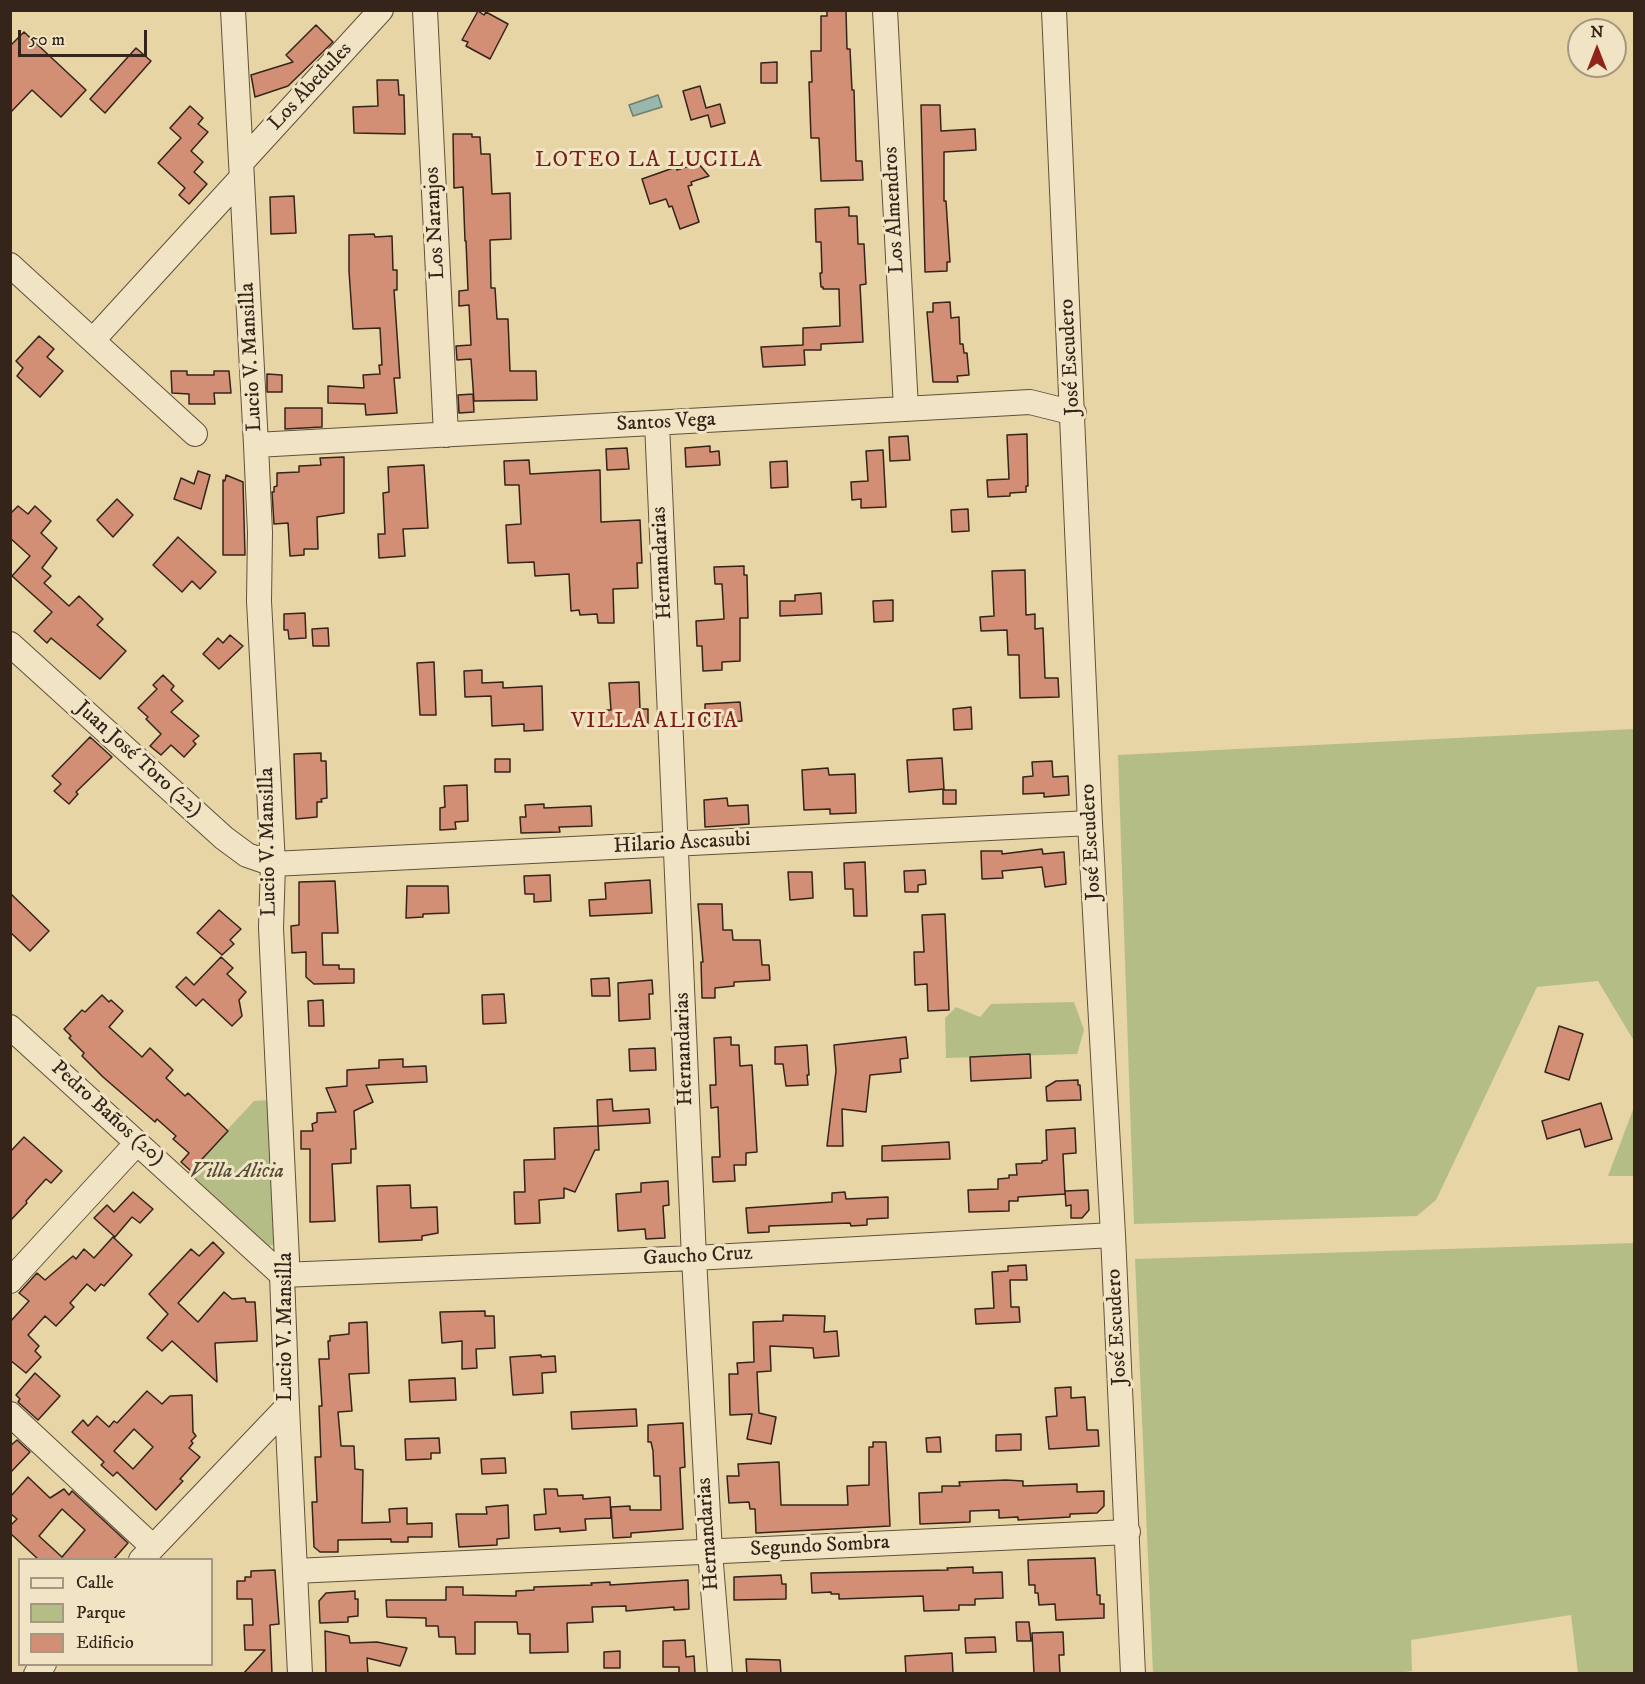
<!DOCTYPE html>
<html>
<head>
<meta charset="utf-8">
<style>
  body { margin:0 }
  #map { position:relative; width:1645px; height:1684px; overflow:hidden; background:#e8d5a6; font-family:"IM FELL DW Pica",serif }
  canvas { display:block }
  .frame { position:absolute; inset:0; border:12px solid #34241a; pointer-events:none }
  .legend { position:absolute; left:18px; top:1558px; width:195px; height:108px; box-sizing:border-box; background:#f0e4c5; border:2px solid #a59781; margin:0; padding:8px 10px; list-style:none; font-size:18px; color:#34241a }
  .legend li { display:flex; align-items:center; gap:12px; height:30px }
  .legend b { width:30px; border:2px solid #a59781 }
  .north { position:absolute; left:1567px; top:18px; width:60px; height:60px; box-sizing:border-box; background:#f0e4c5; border:2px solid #a59781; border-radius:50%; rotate:0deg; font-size:16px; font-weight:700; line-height:24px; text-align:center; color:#34241a }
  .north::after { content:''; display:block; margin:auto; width:21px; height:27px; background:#8f2418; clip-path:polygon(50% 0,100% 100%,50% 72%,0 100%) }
  .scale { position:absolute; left:18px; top:30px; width:129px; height:27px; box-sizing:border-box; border:3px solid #34241a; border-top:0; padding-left:8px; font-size:18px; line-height:21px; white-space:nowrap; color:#34241a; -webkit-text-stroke:4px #f0e4c5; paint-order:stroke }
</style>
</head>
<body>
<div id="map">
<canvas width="1645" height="1684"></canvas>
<div class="frame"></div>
<ul class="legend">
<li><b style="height:8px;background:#f0e4c5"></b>Calle</li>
<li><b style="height:16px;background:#b5bd87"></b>Parque</li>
<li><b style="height:16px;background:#d28f76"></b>Edificio</li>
</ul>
<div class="north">N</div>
<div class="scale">50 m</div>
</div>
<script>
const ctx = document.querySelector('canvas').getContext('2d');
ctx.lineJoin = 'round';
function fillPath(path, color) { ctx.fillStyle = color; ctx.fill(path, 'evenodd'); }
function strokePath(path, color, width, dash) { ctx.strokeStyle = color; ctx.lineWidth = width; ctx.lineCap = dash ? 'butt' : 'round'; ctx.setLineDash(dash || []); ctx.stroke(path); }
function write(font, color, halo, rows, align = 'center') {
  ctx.font = font + ' "IM FELL DW Pica",serif'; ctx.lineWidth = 6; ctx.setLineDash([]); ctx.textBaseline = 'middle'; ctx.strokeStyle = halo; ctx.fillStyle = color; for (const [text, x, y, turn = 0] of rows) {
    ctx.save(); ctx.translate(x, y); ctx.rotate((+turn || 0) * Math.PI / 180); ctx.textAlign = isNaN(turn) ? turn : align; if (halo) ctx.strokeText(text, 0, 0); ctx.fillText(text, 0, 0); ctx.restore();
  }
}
fillPath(new Path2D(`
  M1634,729V1041L1598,981L1537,987L1436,1200L1417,1216L1134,1224L1118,755Z
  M1074,1002L1084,1030L1077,1054L946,1058L945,1018L956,1007L980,1017L991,1004Z
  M270,1100L275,1244L266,1247L185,1175L254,1101Z
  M1634,1107V1176H1608Z
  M1634,1243V1673H1578L1571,1615L1411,1640L1412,1671L1398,1673H1153L1135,1259Z`), '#b5bd87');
const water = new Path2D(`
  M658,95L662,107L633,116L629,105Z`);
fillPath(water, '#97b8aa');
strokePath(water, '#6f7d70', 1.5);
const building = new Path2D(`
  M827,10H846L847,49H850L852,90H854L856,161H862L863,180L821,181L819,138H811L809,82H812L811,51H821V16H827Z
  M478,11L484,15L486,12L508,24L490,59L466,46L468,42L462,40Z
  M316,25L333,42L288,86L255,97L251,75L293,62L286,55Z
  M24,32L86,90L61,117L32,90L10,113V46Z
  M136,48L151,61L105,113L90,99Z
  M777,62V83H761V63Z
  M377,80H398L399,95H404L405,134L354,133L353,107L378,106Z
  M700,86L706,108L720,104L725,123L711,127L708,115L691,120L683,91Z
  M921,105H940L941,131L975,129L976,150L944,152V201H946L950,262H947V271L925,272Z
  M190,106L203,118L198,124L208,132L191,151L203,162L194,172L207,184L189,204L179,195L185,188L158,163L181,138L170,128Z
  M453,134H472V137H480L481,154H490L492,194L510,193L511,239L490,240L491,288H495L497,319H508L510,371H536L537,400L474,401L471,359L457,360L456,346L471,345L469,305L459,306V291L468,290L466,241H465L463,187L454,188Z
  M698,163L709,176L691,182L692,185L688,186L699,222L680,229L672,206L669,207L666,199L650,204L642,179L676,167L677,170Z
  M294,196L296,233L271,234L270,197Z
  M849,207V216H857L858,244H864L866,284L860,285L863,342L821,344V350H804L805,365L763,367L761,347L803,345V328L840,326L839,289H823V287H821L820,273H822L821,242H816L815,209Z
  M374,234L375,237L392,236L393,270H397V290H394L400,378H394L397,413L366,415L365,404L328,403V386L364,388L363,375L380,374L379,365H382L380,328L353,329L349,271V235Z
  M950,302L951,318L959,317L960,344H963L964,353H967L969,375L957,376L958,382H933L927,312H933V303Z
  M39,336L54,349L47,357L63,371L40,397L17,376L23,368L16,361Z
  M171,371H187V375H214V371H229L231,393H214L215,404H189V394L172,393Z
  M267,374L282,375V392H267Z
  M473,394L474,412L459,413L458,395Z
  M285,408H322V427L285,429Z
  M1027,434L1028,486H1026V492L1010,493V496L988,497L987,480L1009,479L1007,435Z
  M908,436L910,460L890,461L889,437Z
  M710,446V452L719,451L720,465L686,467L685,448Z
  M627,448L629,469L607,470L606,449Z
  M883,450L886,507L861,508V499L852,500L851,482L868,481L866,451Z
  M344,457V513L317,517L318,549H304V555L290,556L288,523L274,524L272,492H274V487L277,486V473L299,472V466L321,465L320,458Z
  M529,460L530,474L600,470L601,522L640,520L642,563H637L638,588L613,589L614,623H598L597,614L580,615L579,610L571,611L569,574L535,576L534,562L508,563L506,525L521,524L519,485H505L504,461Z
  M787,461L788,487L771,488L770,462Z
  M424,465L428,528L403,529L405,556L379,558L378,534H385L383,493L389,492L388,467Z
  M198,471L210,475L201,509L174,499L181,478L194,484Z
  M226,475L243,482L245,555H223V480L225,481Z
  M117,499L133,515L113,537L97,520Z
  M18,506L28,514L35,506L51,521L41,533L57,548L42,568L51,576L44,583L69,606L79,596L103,619L97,625L126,651L100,679L51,638L47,643L34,631L52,612L12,576L30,556L10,538V514Z
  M968,509L969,531L952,532L951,510Z
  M178,537L216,572L200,589L192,581L182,592L153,565Z
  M744,566V575H747L748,618H740V661L722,662V670L703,671L702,646H697L696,621L724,619L722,584H715L714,567Z
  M1025,570L1026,615L1035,614V629L1043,628L1045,678H1058L1059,697L1020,698L1019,655H1008L1007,630L981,631L980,617L994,616L992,571Z
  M821,593L822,614L780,616V601H795V595Z
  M893,600V621L874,622L873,601Z
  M305,613L306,638L289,639L288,630H284V614Z
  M328,628L329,646H313L312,629Z
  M230,635L243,646L219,669L203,654L218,638L223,643Z
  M434,662L436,715H420L417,663Z
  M482,670V683L503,682V688L542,686L543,730L524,731V724L492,726L491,696L465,697L464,671Z
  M163,675L174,686L171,690L183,701L171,712L199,736L193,741L196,744L184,757L171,745L161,755L150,746L161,734L146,719L148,717L138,708L157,689L153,685Z
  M639,682L640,709H648V726L602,727V710H611L609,683Z
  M740,702L742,721L705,724V704Z
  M971,707L972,729L954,730L953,709Z
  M90,737L112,757L76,792L78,794L69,804L54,791L61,784L52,776Z
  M321,753V761H326L327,798L321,799L322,802H317V817L296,819L294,754Z
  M942,758L944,789L909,792L907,760Z
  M495,759H510V772H495Z
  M1052,761L1053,777L1068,776L1069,795L1044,797V793L1023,794V777L1033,776L1032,762Z
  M828,768L829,775L855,774L856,813L830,814V809L804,810L802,770Z
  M467,785L468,821L455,822L456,829L440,830V808L445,807L444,786Z
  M943,790H956V804H943Z
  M727,798L728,806L748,805L749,824L705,827L704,800Z
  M544,804V808L591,806L592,826L559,827L560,832L521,833L520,817H526L525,805Z
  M1042,849L1043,854L1064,852L1066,884L1045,887L1042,867L1002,871L1003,878L982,879L981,851H1002V854Z
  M865,862L867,916H854L853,889H845L844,863Z
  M925,870L926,884L918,885V892H905L904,871Z
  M788,872H812L813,898L790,900Z
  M550,875L551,901L534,902V894H525L524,876Z
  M650,880L652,913L590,916L589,900L606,899L605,883Z
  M335,881L338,933H322L323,965H339V969H354V983L314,984L306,977V952L292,953L291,926L299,925V882Z
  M407,886H448L449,913L423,914V917L406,918Z
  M10,893L49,931L30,951L10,932Z
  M698,904H722L723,930H732L733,940H760L762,965H769L770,980L734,982V986L715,988V998H702L701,962H703Z
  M219,910L241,929L230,940L234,944L222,955L197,933Z
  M945,914L949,1010L928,1011L927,984L915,985L914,952H924L922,915Z
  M221,957L233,968L227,974L246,992L239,1000L242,1016L232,1026L203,999L196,1006L176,987L186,977L194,985Z
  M609,978L610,996H592L591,979Z
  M652,980L653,994H649L650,1019L619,1021L618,983Z
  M504,994L506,1023L483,1024L482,995Z
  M102,995L109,1002L111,1000L123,1011L109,1027L142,1057L150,1048L173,1070L166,1078L185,1096L188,1093L228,1131L191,1171L181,1162L189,1153L173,1139L176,1136L157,1119L155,1122L103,1077L82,1056L84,1053L69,1038L71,1036L64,1029L82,1010L85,1012Z
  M323,1000L324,1026H309L308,1001Z
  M1559,1026L1583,1034L1569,1080L1545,1072Z
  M731,1037V1045H739L740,1066L752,1065L757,1152L746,1153V1165H734L735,1181L713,1182L712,1157H720L718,1107L711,1108L710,1085H716L714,1038Z
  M906,1037L908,1058L900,1059L901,1072L870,1075L866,1112L842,1109L843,1146H827L836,1071L834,1045Z
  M807,1045L809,1075H807L808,1085L786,1086L783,1064H775V1047Z
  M655,1048L656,1070L630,1071L629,1049Z
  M1030,1054L1031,1078L971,1081L970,1057Z
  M403,1059V1067L426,1066L427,1082L366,1085L373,1102L354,1111L356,1149H351V1163L332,1164L335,1221L310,1222V1149H301V1131H313L312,1124L317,1122V1113L336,1112L326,1088L347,1086V1070L379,1068V1060Z
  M1078,1080V1085H1080L1081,1100L1047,1101L1046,1087L1056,1081Z
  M612,1099L613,1111L649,1109L650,1123L598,1126L597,1100Z
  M1601,1103L1612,1139L1585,1147L1580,1129L1547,1139L1542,1121Z
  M598,1126L599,1150H595L575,1192L564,1188V1198L539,1200L540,1223L515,1224L514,1192H525L524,1160L555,1159L554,1128Z
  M1075,1128L1076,1153L1063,1154L1065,1194L1018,1197V1201H1009V1211L969,1212L968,1190L998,1189V1179L1009,1178V1175H1017L1016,1164L1042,1163V1161L1047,1160L1046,1130Z
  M24,1137L62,1171L51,1183L46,1179L26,1201L27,1203L10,1221V1152Z
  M949,1142L950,1159L882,1161V1146Z
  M668,1181L669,1205L663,1206L665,1238L646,1239L645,1229L618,1231L616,1194L641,1192V1183Z
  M410,1185L411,1208L437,1207L438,1233L422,1236V1240L379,1242L377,1186Z
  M1088,1190L1089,1210L1082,1218H1071V1205L1066,1206L1065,1191Z
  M133,1192L153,1209L140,1223L132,1217L115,1237L94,1218L107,1205L114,1212Z
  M845,1192L846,1199L888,1197V1218L867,1219V1225L851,1226L850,1223L769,1226V1232L748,1233L746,1208L832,1202V1193Z
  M113,1237L132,1255L104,1286L101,1284L95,1291L87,1284L70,1303L74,1307L56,1326L45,1316L28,1335L39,1346L35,1351L41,1357L26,1373L10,1360V1322L29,1301L19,1293L37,1273L45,1280L73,1256L76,1259L84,1249L94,1258Z
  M213,1242L224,1253L178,1303L198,1322L224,1292L232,1299L245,1298L246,1302H255L257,1335V1341L215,1343L217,1382L172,1341L162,1351L147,1338L168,1314L149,1294L191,1249L199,1256Z
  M1026,1265L1027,1280H1010L1011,1307H1019L1020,1322L976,1324L975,1309L994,1308L992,1272L1008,1271V1266Z
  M485,1311V1316H494L495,1348L476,1349L477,1368L462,1369V1341L442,1343L440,1312Z
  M783,1315L825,1316L824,1332L837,1331L839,1356L814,1358L813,1348L770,1346L771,1371L757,1372L759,1413L776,1417L771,1444L747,1439L752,1414L730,1415L729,1374H738L737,1363L754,1362L753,1322L783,1321Z
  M367,1322L369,1373L349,1374L352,1411L338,1412L341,1446H354L355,1469L363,1470L362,1523L390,1522L389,1509L407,1508V1524L432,1523V1537H408V1542H391V1539L338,1540V1552H320L314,1547L312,1502H317L315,1457H321L319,1406H322L319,1359H329L328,1341H330V1336L349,1334V1323Z
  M541,1355V1357L555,1356L556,1372L542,1373L543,1393L513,1395L510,1357Z
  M35,1373L60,1396L38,1420L18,1402L20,1399L16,1395Z
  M455,1378L456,1400L410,1402L409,1380Z
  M1071,1387V1398L1085,1397L1087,1430H1098L1099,1446L1049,1449L1046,1417L1057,1416L1055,1388Z
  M147,1391L162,1404L170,1396L192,1395L193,1432L196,1436L191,1441L193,1443L189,1448L200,1457L180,1479L183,1481L156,1510L117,1472L113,1476L101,1465L104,1462L72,1432L83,1420L88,1426L97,1416L109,1427L114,1421L117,1423ZM134,1429L153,1447L133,1469L114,1451Z
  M636,1409L637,1426L572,1429L571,1412Z
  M683,1423L685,1467L680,1468L683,1529L631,1533V1537L613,1538L611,1507L630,1506V1510H661L660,1476H654L653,1451L651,1442H648V1425Z
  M1021,1434V1450L996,1451V1435Z
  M940,1437L941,1452H927L926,1438Z
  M439,1438L440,1453H431V1459L406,1460L405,1439Z
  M17,1440L30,1452L10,1473V1446Z
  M873,1442H886L890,1526L756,1533L755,1509H750L749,1502L729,1503L727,1476H739L738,1464L779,1462L781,1505H848L847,1486L869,1485V1447H873Z
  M505,1458L506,1473L482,1474L481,1459Z
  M28,1477L50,1498L64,1489L69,1495L72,1491L128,1543L113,1560H39L10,1533V1526L17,1519L10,1513V1497ZM62,1509L85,1530L62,1557L39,1536Z
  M1006,1480L1023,1481V1486L1077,1484V1492L1104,1491V1506L1097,1513L1070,1514V1517L1018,1520V1517L999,1518V1510L970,1511V1522L920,1524L919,1493L942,1492V1486H960L959,1482Z
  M544,1489H557L558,1496L583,1495V1499L610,1497L611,1518L585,1519L586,1530L560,1532V1528L535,1530L534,1515L546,1514Z
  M508,1505L509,1538L497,1539V1545L459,1547L456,1514H487L486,1507Z
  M1095,1558L1097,1595H1100V1604H1104V1618L1056,1620L1055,1604L1039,1605L1038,1593H1035V1585H1029L1028,1560Z
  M973,1567V1573L1002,1572L1003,1598L975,1599V1605H959V1610L924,1611L923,1596L839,1599V1594H831V1592L812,1593L811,1573L948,1570L947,1568Z
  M275,1570L279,1624L270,1625L272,1674H243L265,1650H245L244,1625H253L252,1599H237V1581H245V1577H251V1571Z
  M781,1575L782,1584H786V1599L734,1600V1577Z
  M688,1580L689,1609L674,1610V1607L626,1611V1606L592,1607L593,1622L567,1623L568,1652L530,1653V1634H518L517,1622H475V1654H456L455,1637H439L438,1626H426V1618L387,1617L386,1600H446V1587H463V1595L516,1596V1591L534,1590V1587L592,1585L591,1583L610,1582V1585Z
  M355,1591V1599H358V1616L348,1617V1622L320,1623L319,1601L326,1593Z
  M1016,1622H1029L1031,1641H1017Z
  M325,1631L349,1636L350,1643L377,1642L407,1648L400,1666L367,1658L368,1674H326Z
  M1063,1632L1064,1655H1059L1060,1674H1034L1032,1633Z
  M995,1637L996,1652L966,1653L965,1638Z
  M685,1640L686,1657L694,1656L695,1674H679V1667H663V1641Z
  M620,1651V1668H604V1652Z
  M952,1653L953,1674H906L905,1656Z
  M746,1659L780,1660L781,1674H747Z`);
fillPath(building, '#d28f76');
strokePath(building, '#34241a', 1.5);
const minor = new Path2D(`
  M233,10L256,445L260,532L259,601L273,864L271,928L287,1260L282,1275L287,1407L300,1674
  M425,10L446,435
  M885,10L906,409
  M1054,10L1090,823L1113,1235L1133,1674
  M241,163L381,10
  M10,265L195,434
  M93,340L242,177
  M657,423L694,1258L710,1552L720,1674
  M256,445L1030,402L1074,413
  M10,644L224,838L247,855L273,864L1090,823
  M10,1027L282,1275L694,1258L1113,1235
  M10,1281L137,1143
  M10,1414L153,1547
  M141,1560L287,1407
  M295,1571L1128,1532
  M36,1674L44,1664`);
strokePath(minor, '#61503d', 26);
strokePath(minor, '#f0e4c5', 24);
write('21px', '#34241a', '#f0e4c5', [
  ["Los Abedules",311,87,-47],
  ["Los Almendros",895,210,-93],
  ["Los Naranjos",436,223,-93],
  ["Lucio V. Mansilla",252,357,-93],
  ["José Escudero",1071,357,-93],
  ["Santos Vega",666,423,-3],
  ["Hernandarias",663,563,-93],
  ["Juan José Toro (22)",138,760,42],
  ["Lucio V. Mansilla",269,842,-91],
  ["José Escudero",1092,842,-93],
  ["Hilario Ascasubi",682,844,-3],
  ["Hernandarias",685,1049,-92],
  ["Pedro Baños (20)",107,1114,42],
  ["Gaucho Cruz",698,1257,-3],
  ["Lucio V. Mansilla",287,1327,-90],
  ["José Escudero",1118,1327,-93],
  ["Hernandarias",709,1534,-94],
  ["Segundo Sombra",820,1547,-3]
]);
write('italic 21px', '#544a35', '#f0e4c5', [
  ["Villa Alicia",237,1173]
]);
ctx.letterSpacing = '1.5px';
write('22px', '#7a1f14', '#f0e4c5', [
  ["LOTEO LA LUCILA",649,161],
  ["VILLA ALICIA",655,722]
]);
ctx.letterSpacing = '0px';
</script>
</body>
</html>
